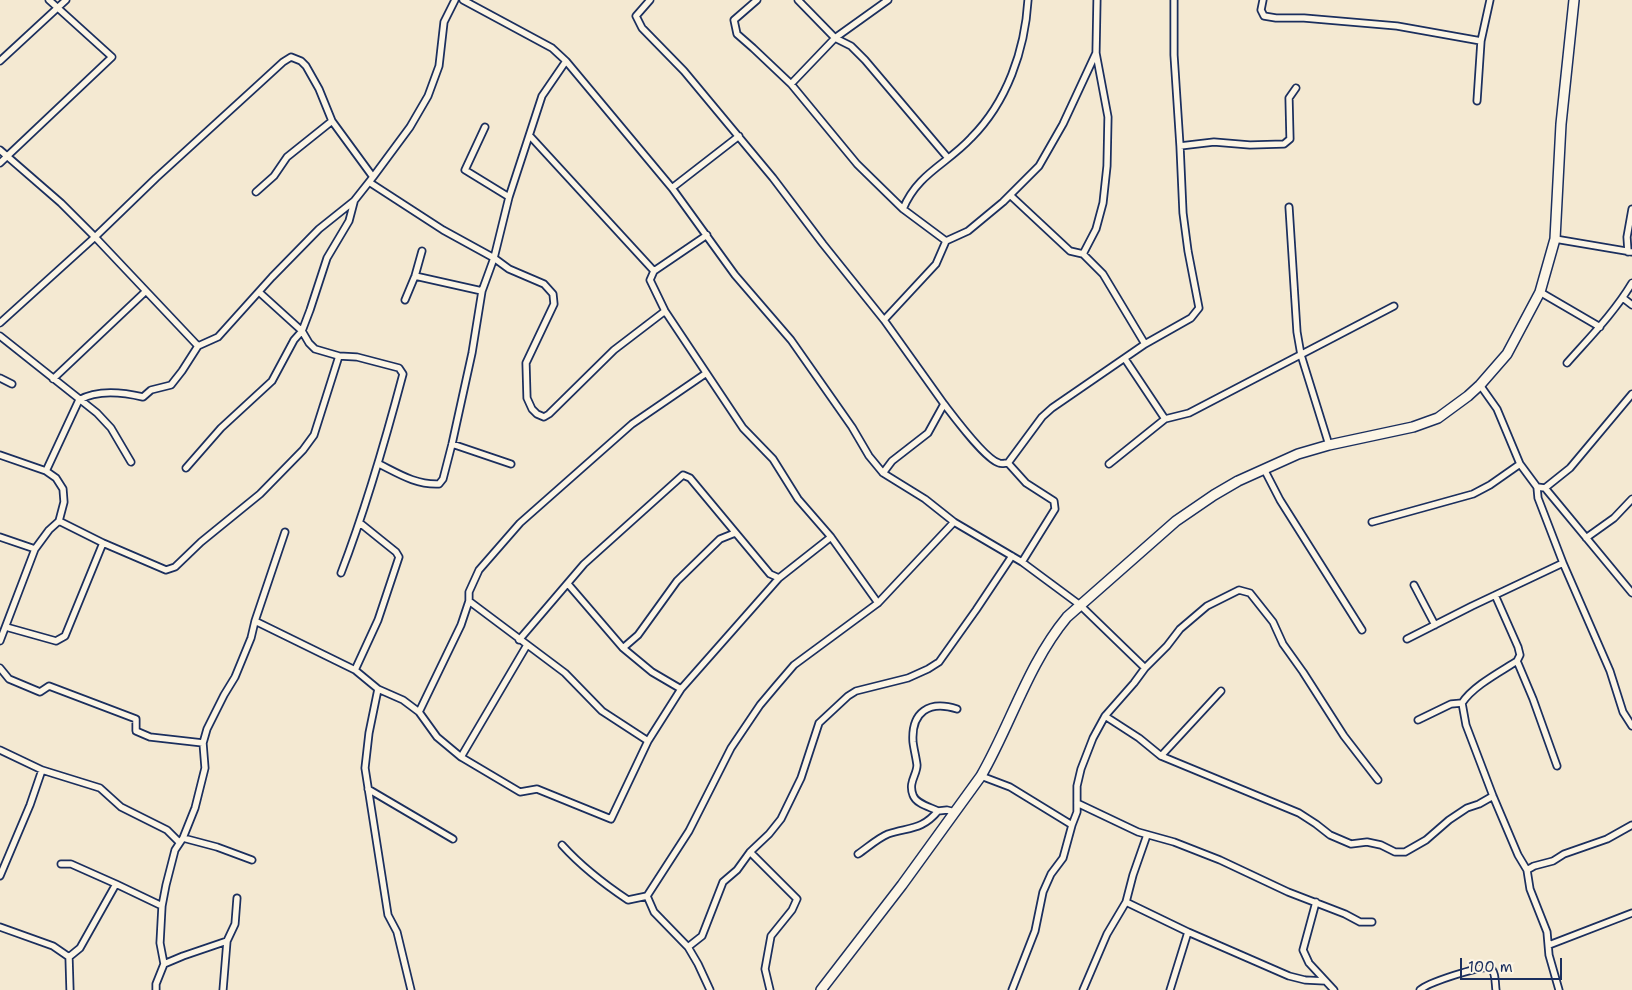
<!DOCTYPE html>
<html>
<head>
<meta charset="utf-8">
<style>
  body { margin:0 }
  #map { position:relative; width:1632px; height:990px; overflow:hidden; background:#f4e9d2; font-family:"Shantell Sans",sans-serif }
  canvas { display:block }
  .scale { position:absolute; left:1460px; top:958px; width:102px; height:22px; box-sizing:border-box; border:2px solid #1b2f5e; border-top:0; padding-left:6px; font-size:15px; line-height:18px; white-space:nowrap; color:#1b2f5e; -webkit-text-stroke:4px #fcf5e5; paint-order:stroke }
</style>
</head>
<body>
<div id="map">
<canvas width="1632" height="990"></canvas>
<div class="scale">100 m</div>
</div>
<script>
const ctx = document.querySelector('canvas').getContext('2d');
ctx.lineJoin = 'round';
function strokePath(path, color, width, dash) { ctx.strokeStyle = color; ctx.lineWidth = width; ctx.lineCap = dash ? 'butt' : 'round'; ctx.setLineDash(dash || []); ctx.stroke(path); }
const minor = new Path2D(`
  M463,0L552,48L566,61L672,188L735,275L791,340L852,427L869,456L883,473L925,499L954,522L1022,562L1080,605L1145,668
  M650,0L636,16L642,28L684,71L773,178L823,244L884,320L944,404L928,433L892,461L883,473
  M757,0L734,20L737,34L753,48L791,84L857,164L903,209L946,241
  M798,0L835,38L851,46L865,60L948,158
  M1263,0L1261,10L1264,16L1276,18H1304L1397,26L1481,41
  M0,61L66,0
  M791,84L835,38L888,0
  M1477,101L1481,41L1490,0
  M485,127L465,170L509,197
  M530,136L654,271L707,235
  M1180,146L1214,142L1250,145L1284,144L1290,139L1289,98L1296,88
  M0,150L61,203L95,237L198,346
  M0,163L112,57L49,0
  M369,182L443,230L494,258L509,269L544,284L553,294L554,304L526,363L527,398L532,409L537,414L544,417L549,414L614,350L665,311
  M672,188L739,136
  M256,192L274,176L287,157L332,121
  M1010,195L1070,251L1083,254L1103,274L1145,344
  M1289,207L1297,332L1301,355L1329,445
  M903,209C917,174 947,164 971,138C1007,102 1025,50 1028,0
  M1555,239L1632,252
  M1628,252L1627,237L1632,209
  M1083,254L1096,229L1103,203L1107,166L1108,117L1096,53
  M654,271L650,280L665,311L743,428L773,459L798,499L831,537L878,603
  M415,276L482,291
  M259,292L302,331L309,343L315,349L339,356L357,357L399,368L403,374C385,442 366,508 341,573
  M1540,292L1600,327
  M1623,298L1632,305
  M405,300L415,276L422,251
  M884,320L936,264L946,241L968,231L1003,202L1039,166L1063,124L1096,53L1097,0
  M0,323L95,237L156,178L259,84L283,62L291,57L301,61L306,66L319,89L332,121L373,177
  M0,336L97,413L111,428L131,462
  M1125,359L1165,419
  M1567,363C1590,337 1614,313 1632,283
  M0,378L12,384
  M53,379L146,291
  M1480,385L1497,409L1520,464L1537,487L1538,498L1563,563L1610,671L1623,712L1632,726
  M944,404C954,417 985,459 999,463C1002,464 1005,463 1008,463L1026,483L1054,501L1055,509L1022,562
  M452,444L511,464
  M0,455L46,471L56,478L63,489L64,502L59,521L49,530L35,549L0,641
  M1008,463L1042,417L1052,408L1145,344L1191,318L1199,308L1188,251L1183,213L1180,146L1174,55V0
  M379,464C399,474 416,485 439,484L443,479L452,444L472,353L482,291L494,258L509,197L542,96L566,61
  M1109,464L1165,419L1189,413L1394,306
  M186,468L221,428L272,381L294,340L302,331L310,310L327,258L349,221L354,202
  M1264,469L1280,500L1362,630
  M46,471L79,400C98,389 122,392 143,397L151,390L171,385L182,371L198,346L218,337L272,277L319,229L354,201L373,177L410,127L428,96L439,66L444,22L455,0
  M1537,487L1545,488L1550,494L1632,593
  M1545,488L1570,468L1632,394
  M59,521L103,543L166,570L175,567L201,542L260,494L303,450L314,435L339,356
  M1372,522L1473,494L1490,485L1520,464
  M0,537L35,549
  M1586,538L1614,518L1632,499
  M568,584L623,648L652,672L681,689
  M1414,585L1435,625
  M1495,595L1518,647L1520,655L1517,661C1500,672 1473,686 1462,703L1466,725L1493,796L1518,855L1527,870L1530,889L1547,932L1549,955L1559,990
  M469,601L565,673L602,711L648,741
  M255,621L355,670L378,689L403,700L419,712L437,737L461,757L520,792L537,789L611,819L648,741L681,689L779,578L831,537
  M6,627L56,641L65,636L103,543
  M1407,639L1472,606L1563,563
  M519,640L584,564L683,475L690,478L770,574L779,578
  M623,648L638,635L677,581L720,539L735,533
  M1517,661L1533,699L1557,766
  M0,668L9,679L40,692L49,686L136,719V731L150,737L203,743
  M355,670L378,620L399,557L396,552L360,523
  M378,689L369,733L365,768L388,915L397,932L411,990
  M419,712L461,625L469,601V592L479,570L520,523L632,424L705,374
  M1105,716L1139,738L1161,756L1299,813L1316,824L1330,835L1351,844L1367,842L1381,845L1395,852H1405L1426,840L1449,820L1467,808L1479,804L1493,796
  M1418,720L1451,704L1462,703
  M0,750L42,770L100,788L121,807L167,830L179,842
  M1161,756L1221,691
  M461,757L527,645
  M981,776L1010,787L1072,825
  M368,789L453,839
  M1077,803L1138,832L1174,842L1220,860L1288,892L1345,914L1360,922H1372
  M938,811C930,807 916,804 913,795C908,782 917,775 917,765C916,757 914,750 913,742C911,712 929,700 957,709
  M183,838L217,847L252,860
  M562,845C581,866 604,884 628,900L647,896L654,912L688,947L698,964L710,990
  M750,852L797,899L792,910L771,936L765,969L770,990
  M858,854C867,848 878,838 888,834C910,827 922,830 938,811L947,810L955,812
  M61,864H71L116,884
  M1527,870L1534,866L1553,861L1564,854L1607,839L1632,825
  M0,876L30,805L42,770
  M647,896L689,831L731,748L760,705L776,686L794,665L878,603L954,522
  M1126,902L1188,932L1289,976L1305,980L1325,981
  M1316,902L1303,950L1309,963L1334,990
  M0,927L53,946L69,957
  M1549,945L1632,913
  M688,947L702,936L723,882L737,870L750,852L769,834L781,819L801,778L819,723L848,696L856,691L908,678L928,669L939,662L976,610L1012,556
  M69,957L80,948L116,884L162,906
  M69,957L70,990
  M164,964L183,956L227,941
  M156,990V984L164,964L160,943L162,906L166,885L175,850L183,838L195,808L205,768L203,743L207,729L224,695L235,677L251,638L255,621L285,532
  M223,990L227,941L235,924L237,898
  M1012,990L1035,931L1043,892L1051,874L1063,858L1072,825L1077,812V786L1081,769L1093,738L1105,716L1134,683L1145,668L1167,646L1180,629L1207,606L1239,590L1250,593L1273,622L1283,644L1303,672L1344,736L1378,780
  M1083,990L1107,934L1126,902L1133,875L1147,835
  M1170,990L1188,932
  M1420,990C1427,983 1481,965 1490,968C1496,971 1495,984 1496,990`);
const secondary = new Path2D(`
  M821,990L902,885L981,776C1011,724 1028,664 1067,617L1176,521L1214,495L1238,481L1298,454L1329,445L1413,427L1438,418L1468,396L1480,385L1507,354L1540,292L1555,239L1561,124L1574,0`);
strokePath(minor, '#1b2f5e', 9);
strokePath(secondary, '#1b2f5e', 12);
strokePath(minor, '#fcf5e5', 5.5);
strokePath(secondary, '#fcf5e5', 9);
</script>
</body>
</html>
